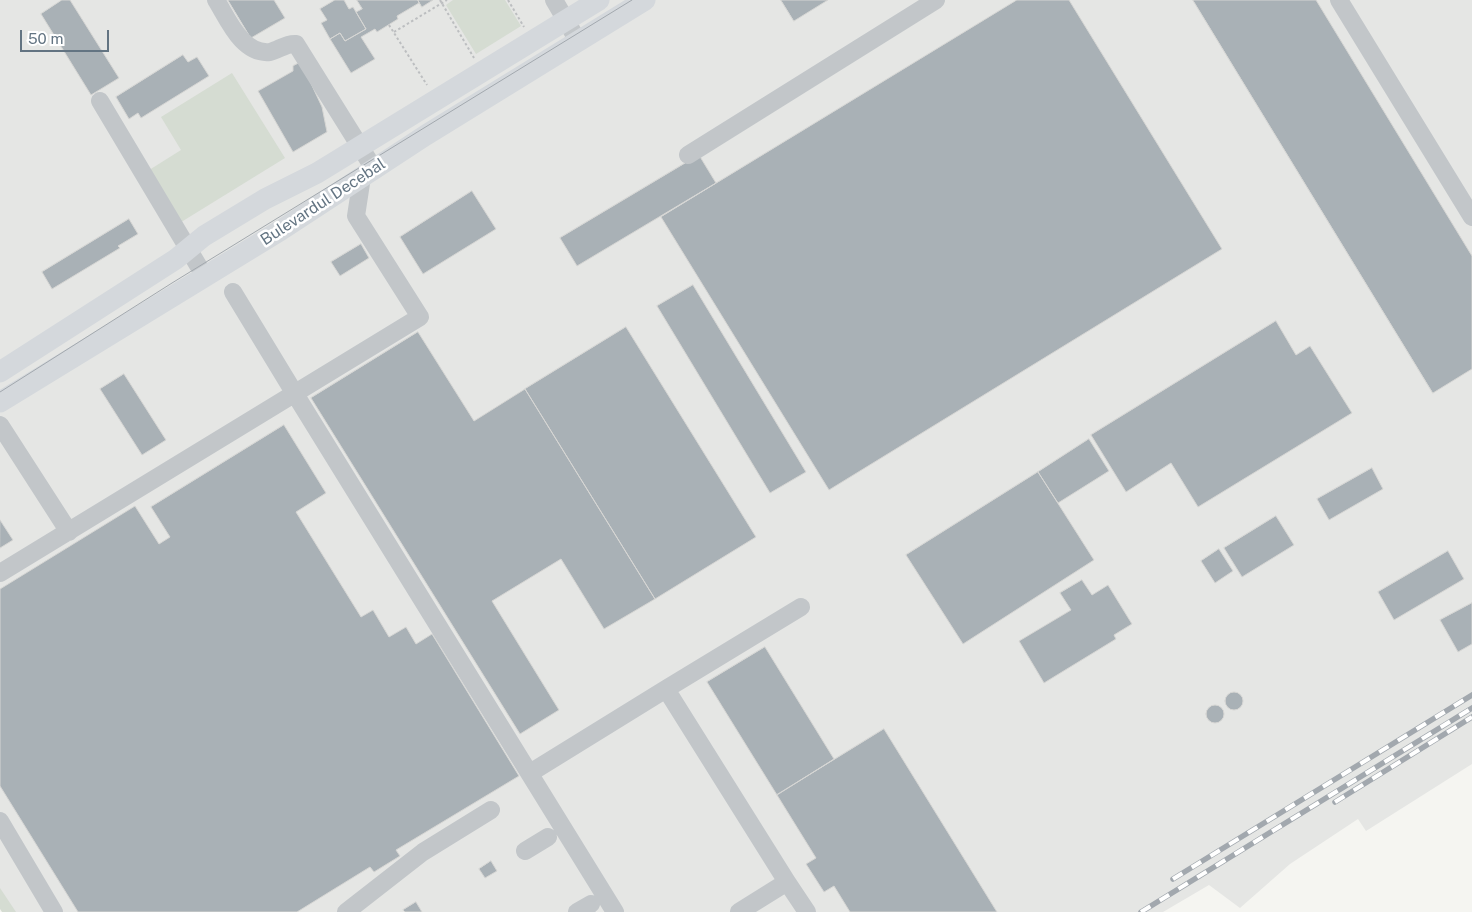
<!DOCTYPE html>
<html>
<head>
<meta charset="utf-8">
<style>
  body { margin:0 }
  #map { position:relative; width:1472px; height:912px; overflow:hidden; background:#f5f5f1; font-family:"Public Sans",sans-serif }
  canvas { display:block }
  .scale { position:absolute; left:20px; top:30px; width:89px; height:22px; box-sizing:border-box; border:2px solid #637482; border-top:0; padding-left:6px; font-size:15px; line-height:18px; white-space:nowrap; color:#637482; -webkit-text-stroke:4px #fff; paint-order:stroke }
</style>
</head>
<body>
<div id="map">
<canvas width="1472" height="912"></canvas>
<div class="scale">50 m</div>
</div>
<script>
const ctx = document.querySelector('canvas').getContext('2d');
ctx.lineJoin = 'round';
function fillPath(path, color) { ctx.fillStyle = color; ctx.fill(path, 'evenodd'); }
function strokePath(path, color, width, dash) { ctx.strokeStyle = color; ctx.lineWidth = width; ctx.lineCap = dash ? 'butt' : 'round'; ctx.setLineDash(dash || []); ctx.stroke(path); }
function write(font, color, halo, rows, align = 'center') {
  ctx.font = font + ' "Public Sans",sans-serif'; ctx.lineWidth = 5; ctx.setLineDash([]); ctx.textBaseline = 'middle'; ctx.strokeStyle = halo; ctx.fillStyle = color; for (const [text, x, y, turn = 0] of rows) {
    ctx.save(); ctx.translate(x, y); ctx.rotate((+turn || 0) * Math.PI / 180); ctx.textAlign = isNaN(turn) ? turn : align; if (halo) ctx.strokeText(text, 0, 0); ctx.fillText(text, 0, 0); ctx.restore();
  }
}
fillPath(new Path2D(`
  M0,0H1472V764L1366,831L1358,819L1290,864L1240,908L1209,885L1163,912H10L0,896Z`), '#e5e6e4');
fillPath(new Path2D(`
  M453,0H505L521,26L476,54L446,5Z
  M232,73L285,158L178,224L146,172L181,150L161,117Z
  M0,888L16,912H2L0,909Z`), '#d5dcd2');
const building = new Path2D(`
  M62,0H70L119,78L91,95L41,14Z
  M228,0H274L285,18L251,38Z
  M335,0H344L349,9L353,7L366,29L345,41L340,33L330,39L321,23L327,20L320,9Z
  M357,0H418L419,3L397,16L398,19L377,32L375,29L361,37L375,59L351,73L330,39L340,33L345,41L366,29L356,12L362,9Z
  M418,0H433L422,7Z
  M781,0H828L794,21Z
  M1017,0H1069L1222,249L829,490L661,217Z
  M1193,0H1316L1472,256V369L1433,393Z
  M183,55L188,62L197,57L209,76L141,118L138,113L129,119L116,97Z
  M301,62L322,107L327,132L293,152L258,91L293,71V66Z
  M699,155L716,183L577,266L560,238Z
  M472,191L496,229L423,274L400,237Z
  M129,219L138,234L118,246L120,248L52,289L42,272Z
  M361,244L369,258L340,276L331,262Z
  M693,285L806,472L770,493L657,306Z
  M1276,321L1296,355L1310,346L1352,413L1198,507L1171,463L1126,492L1091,435Z
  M626,327L756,537L655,599L525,389Z
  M418,332L474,421L525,389L655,599L604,629L561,559L492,601L559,710L520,734L311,398Z
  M124,374L166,440L142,455L100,389Z
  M284,425L326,493L296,512L361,617L373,610L389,637L406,627L416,644L432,634L519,776L396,850L400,856L374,872L370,867L297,912H78L0,786V589L135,506L159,544L170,537L151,507Z
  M1089,439L1109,471L1058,503L1038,472Z
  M1372,468L1383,489L1329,520L1317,499Z
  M1038,472L1094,560L963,644L906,555Z
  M1276,516L1294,545L1242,577L1224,548Z
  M0,520L13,540L0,548Z
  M1219,549L1233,571L1215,583L1201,561Z
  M1448,551L1464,579L1394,620L1378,592Z
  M1082,580L1092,595L1108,585L1132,624L1114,635L1116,639L1044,683L1019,641L1071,610L1060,593Z
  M1472,603V644L1458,652L1440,620Z
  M765,647L834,759L777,795L707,682Z
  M1225 701a9 9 0 1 1 18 0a9 9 0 1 1-18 0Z
  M1206 714a9 9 0 1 1 18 0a9 9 0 1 1-18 0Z
  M884,729L997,912H850L834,886L824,892L806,864L816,858L777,795Z
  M491,861L497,871L485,878L479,869Z
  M416,902L422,912H405L403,910Z`);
fillPath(building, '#a9b1b6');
strokePath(building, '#d6d6d4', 1);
strokePath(new Path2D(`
  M440,0L474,58
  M508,0L524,27
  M389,25L427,85
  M394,32L447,0`), '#bcbec0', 2, [2.5, 2.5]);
strokePath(new Path2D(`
  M216,0C228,19 242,55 270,52C279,50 286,43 296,44L374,169
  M554,0L578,41
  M1339,0L1472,217
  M100,101L205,277
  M688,155L936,0
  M233,292L295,394L615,912
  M0,425L69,532
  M0,573L420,317L356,216L362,177
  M666,689L787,882
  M530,773L666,689L801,607
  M0,821L54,912
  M525,851L548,837
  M346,912L423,852L491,810
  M577,912L591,904
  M739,912L787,882L807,912`), '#c2c6c9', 18);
strokePath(new Path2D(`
  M0,372L176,259L204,236L265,199L317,173L599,0
  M0,402L281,230L426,135L645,0`), '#d4d8dc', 21);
strokePath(new Path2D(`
  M0,392L172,283L632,0`), '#a2a8ae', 1);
const rail = new Path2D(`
  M1335,802L1472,717
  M1173,879L1472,695
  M1141,912L1472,708`);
strokePath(rail, '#a2a8ae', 5.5);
strokePath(rail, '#fff', 4, [11]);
write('16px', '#637482', '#fff', [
  ["Bulevardul Decebal",323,202,-33]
]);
</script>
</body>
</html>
